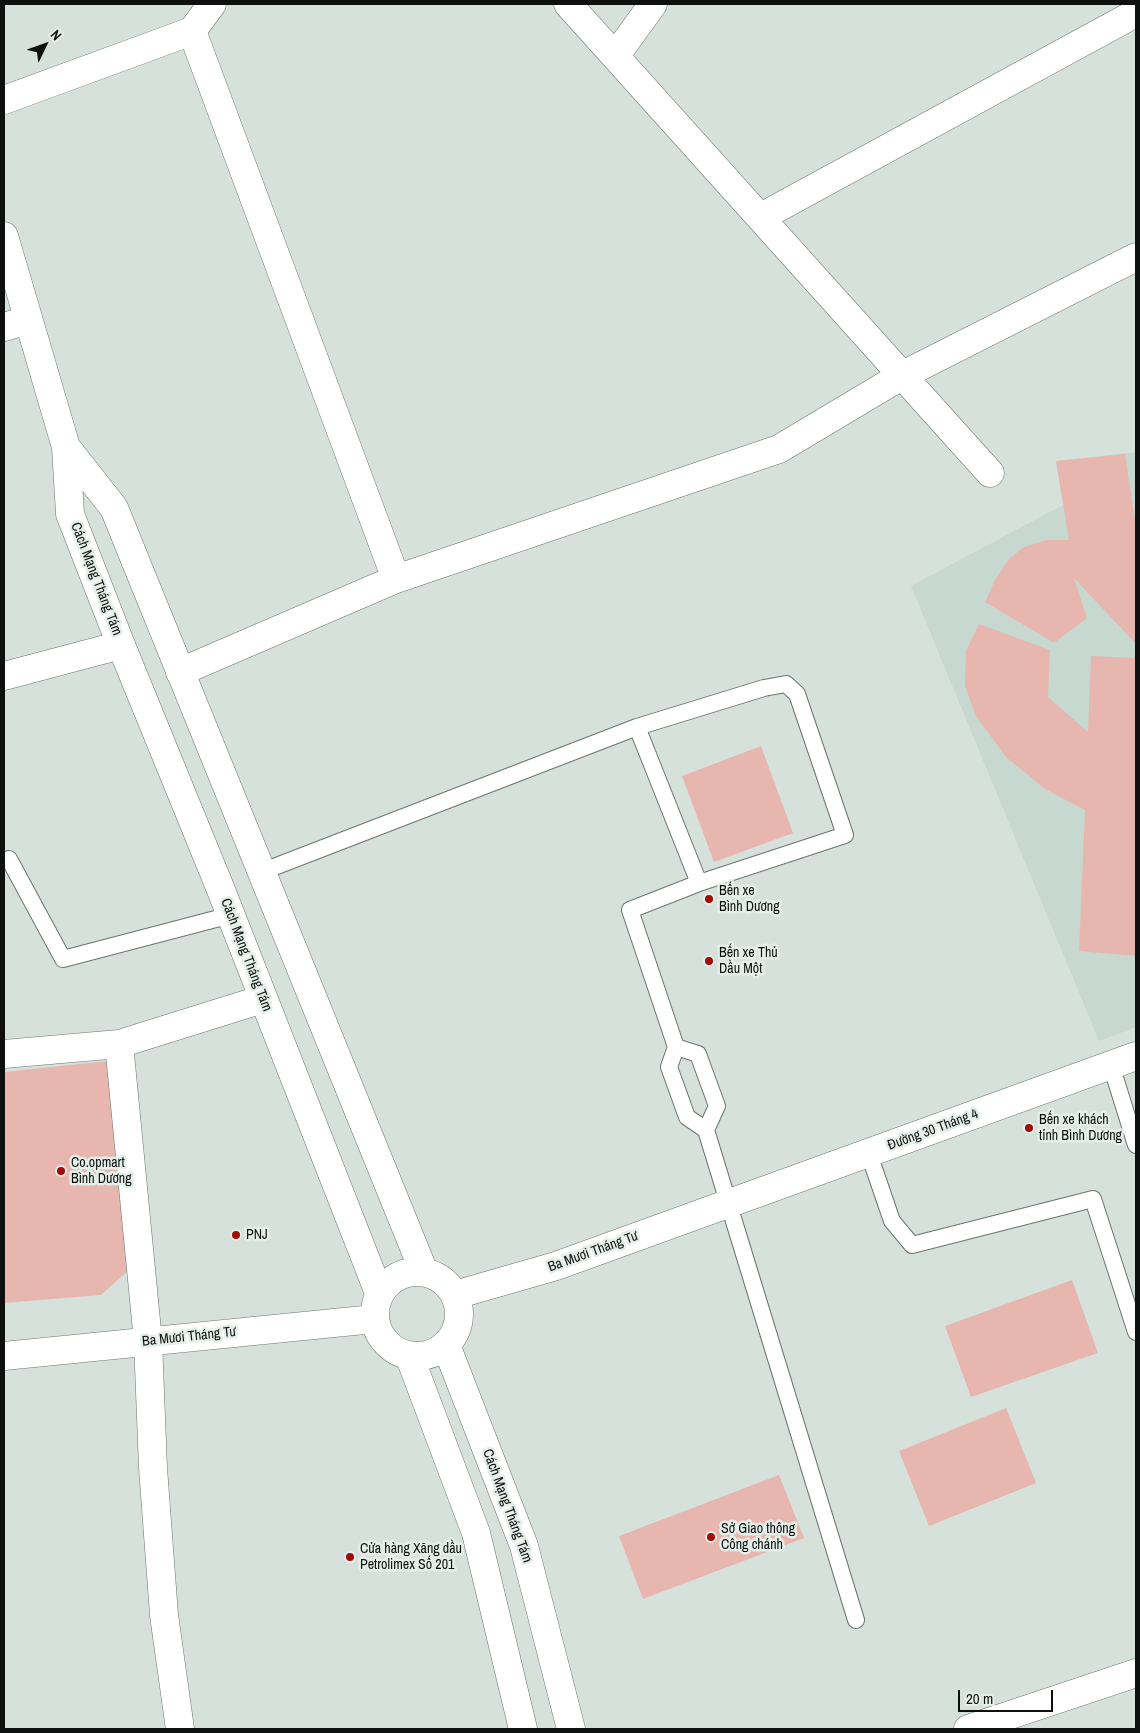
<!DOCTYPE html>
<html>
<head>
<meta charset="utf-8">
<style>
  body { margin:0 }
  #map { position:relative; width:1140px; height:1733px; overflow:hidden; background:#d7e1dc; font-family:"Archivo Narrow",sans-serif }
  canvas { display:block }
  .frame { position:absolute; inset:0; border:5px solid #0d100f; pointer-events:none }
  .north { position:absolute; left:20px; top:20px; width:50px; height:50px; -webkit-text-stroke:4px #e4efe9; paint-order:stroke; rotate:48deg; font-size:14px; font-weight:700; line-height:20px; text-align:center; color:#0d100f }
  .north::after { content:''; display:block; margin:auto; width:18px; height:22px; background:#0d100f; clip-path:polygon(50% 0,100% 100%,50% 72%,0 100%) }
  .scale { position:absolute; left:958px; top:1690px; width:95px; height:22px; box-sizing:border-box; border:2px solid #0d100f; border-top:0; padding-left:6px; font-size:15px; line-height:18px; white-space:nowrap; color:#0d100f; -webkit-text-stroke:4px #e4efe9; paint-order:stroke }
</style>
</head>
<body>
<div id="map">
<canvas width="1140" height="1733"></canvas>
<div class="frame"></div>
<div class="north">N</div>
<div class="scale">20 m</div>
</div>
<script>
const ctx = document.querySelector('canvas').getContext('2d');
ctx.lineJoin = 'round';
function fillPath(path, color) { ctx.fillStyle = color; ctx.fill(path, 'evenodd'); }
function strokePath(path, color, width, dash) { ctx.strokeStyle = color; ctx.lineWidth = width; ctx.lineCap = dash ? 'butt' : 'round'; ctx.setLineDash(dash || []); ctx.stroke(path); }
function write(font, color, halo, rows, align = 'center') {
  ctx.font = font + ' "Archivo Narrow",sans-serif'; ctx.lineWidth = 5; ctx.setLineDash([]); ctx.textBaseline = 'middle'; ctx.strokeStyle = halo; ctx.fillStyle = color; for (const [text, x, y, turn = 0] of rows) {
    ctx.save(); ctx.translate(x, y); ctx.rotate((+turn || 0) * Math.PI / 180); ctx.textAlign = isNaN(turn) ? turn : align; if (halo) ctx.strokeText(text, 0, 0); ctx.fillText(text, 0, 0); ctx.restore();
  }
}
fillPath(new Path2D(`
  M1136,452V1027L1099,1041L911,586L1063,505L1056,461Z`), '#c6d8cf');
fillPath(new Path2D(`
  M1125,454L1136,527V644L1074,578L1087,618L1054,643L985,602L995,580L1009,559L1024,547L1046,540H1069L1056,461Z
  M979,624L1050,650L1048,697L1088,732L1091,656L1136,658V956L1079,951L1085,810L1045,789L1006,757L976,716L965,686L966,651Z
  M761,746L793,833L714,862L682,776Z
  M108,1061L129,1270L101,1295L4,1303V1072Z
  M1072,1280L1098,1353L971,1397L945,1326Z
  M1006,1408L1036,1483L929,1526L899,1451Z
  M779,1475L804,1538L643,1599L619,1536Z`), '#e7b7af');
const service = new Path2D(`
  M637,727L699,883
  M9,859L63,959L231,915
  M261,872L637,727L764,688L786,684L797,694L845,835L699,883L630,910L676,1047L669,1067L687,1117L706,1130L856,1620
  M676,1047L698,1054L717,1106L706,1130
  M1111,1065L1136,1145
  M869,1154L892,1221L912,1245L1093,1199L1136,1332`);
const minor = new Path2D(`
  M568,4L990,473
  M192,31L396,579
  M616,55L653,4
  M4,100L192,31L212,4
  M761,217L1136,13
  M4,327L28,320
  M180,672L396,579L779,449L903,375L1136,257
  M4,676L121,645
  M4,1054L119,1044
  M180,1729L164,1615L153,1468L148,1341L119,1044L263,999
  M968,1729L1136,1673`);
const tertiary = new Path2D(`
  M4,1356L374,1319`);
const secondary = new Path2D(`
  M4,236L66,447L70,514L121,645L221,890L379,1293
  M66,447L114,508L424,1272
  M375 1314a42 42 0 1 1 84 0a42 42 0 1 1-84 0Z
  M455,1295L556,1266L1136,1056
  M446,1345L524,1546L571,1729
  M409,1355L476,1533L523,1729`);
strokePath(service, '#6b746f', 18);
strokePath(minor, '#6b746f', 29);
strokePath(tertiary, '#6b746f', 29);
strokePath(secondary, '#6b746f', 29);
strokePath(service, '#fff', 16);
strokePath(minor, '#fff', 28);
strokePath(tertiary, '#fff', 28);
strokePath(secondary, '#fff', 28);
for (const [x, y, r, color] of [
  [709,899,5,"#a30b05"],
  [709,961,5,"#a30b05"],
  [1029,1128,5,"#a30b05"],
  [61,1171,5,"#a30b05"],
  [236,1235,5,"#a30b05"],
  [711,1537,5,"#a30b05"],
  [350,1557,5,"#a30b05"]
]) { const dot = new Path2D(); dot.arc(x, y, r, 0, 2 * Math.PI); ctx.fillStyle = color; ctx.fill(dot); strokePath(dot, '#e4efe9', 2); }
write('14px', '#0d100f', '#e4efe9', [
  ["Cách Mạng Tháng Tám",96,579,69],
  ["Cách Mạng Tháng Tám",246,955,69],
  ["Đường 30 Tháng 4",933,1130,-20],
  ["Ba Mươi Tháng Tư",593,1252,-20],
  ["Ba Mươi Tháng Tư",189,1337,-6],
  ["Cách Mạng Tháng Tám",507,1506,70]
]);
write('14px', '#0d100f', '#e4efe9', [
  ["Bến xe",719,891],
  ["Bình Dương",719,907],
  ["Bến xe Thủ",719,953],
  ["Dầu Một",719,969],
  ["Bến xe khách",1039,1120],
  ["tỉnh Bình Dương",1039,1136],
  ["Co.opmart",71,1163],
  ["Bình Dương",71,1179],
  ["PNJ",246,1235],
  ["Sở Giao thông",721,1529],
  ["Công chánh",721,1545],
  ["Cửa hàng Xăng dầu",360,1549],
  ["Petrolimex Số 201",360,1565]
], 'left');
</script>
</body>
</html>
